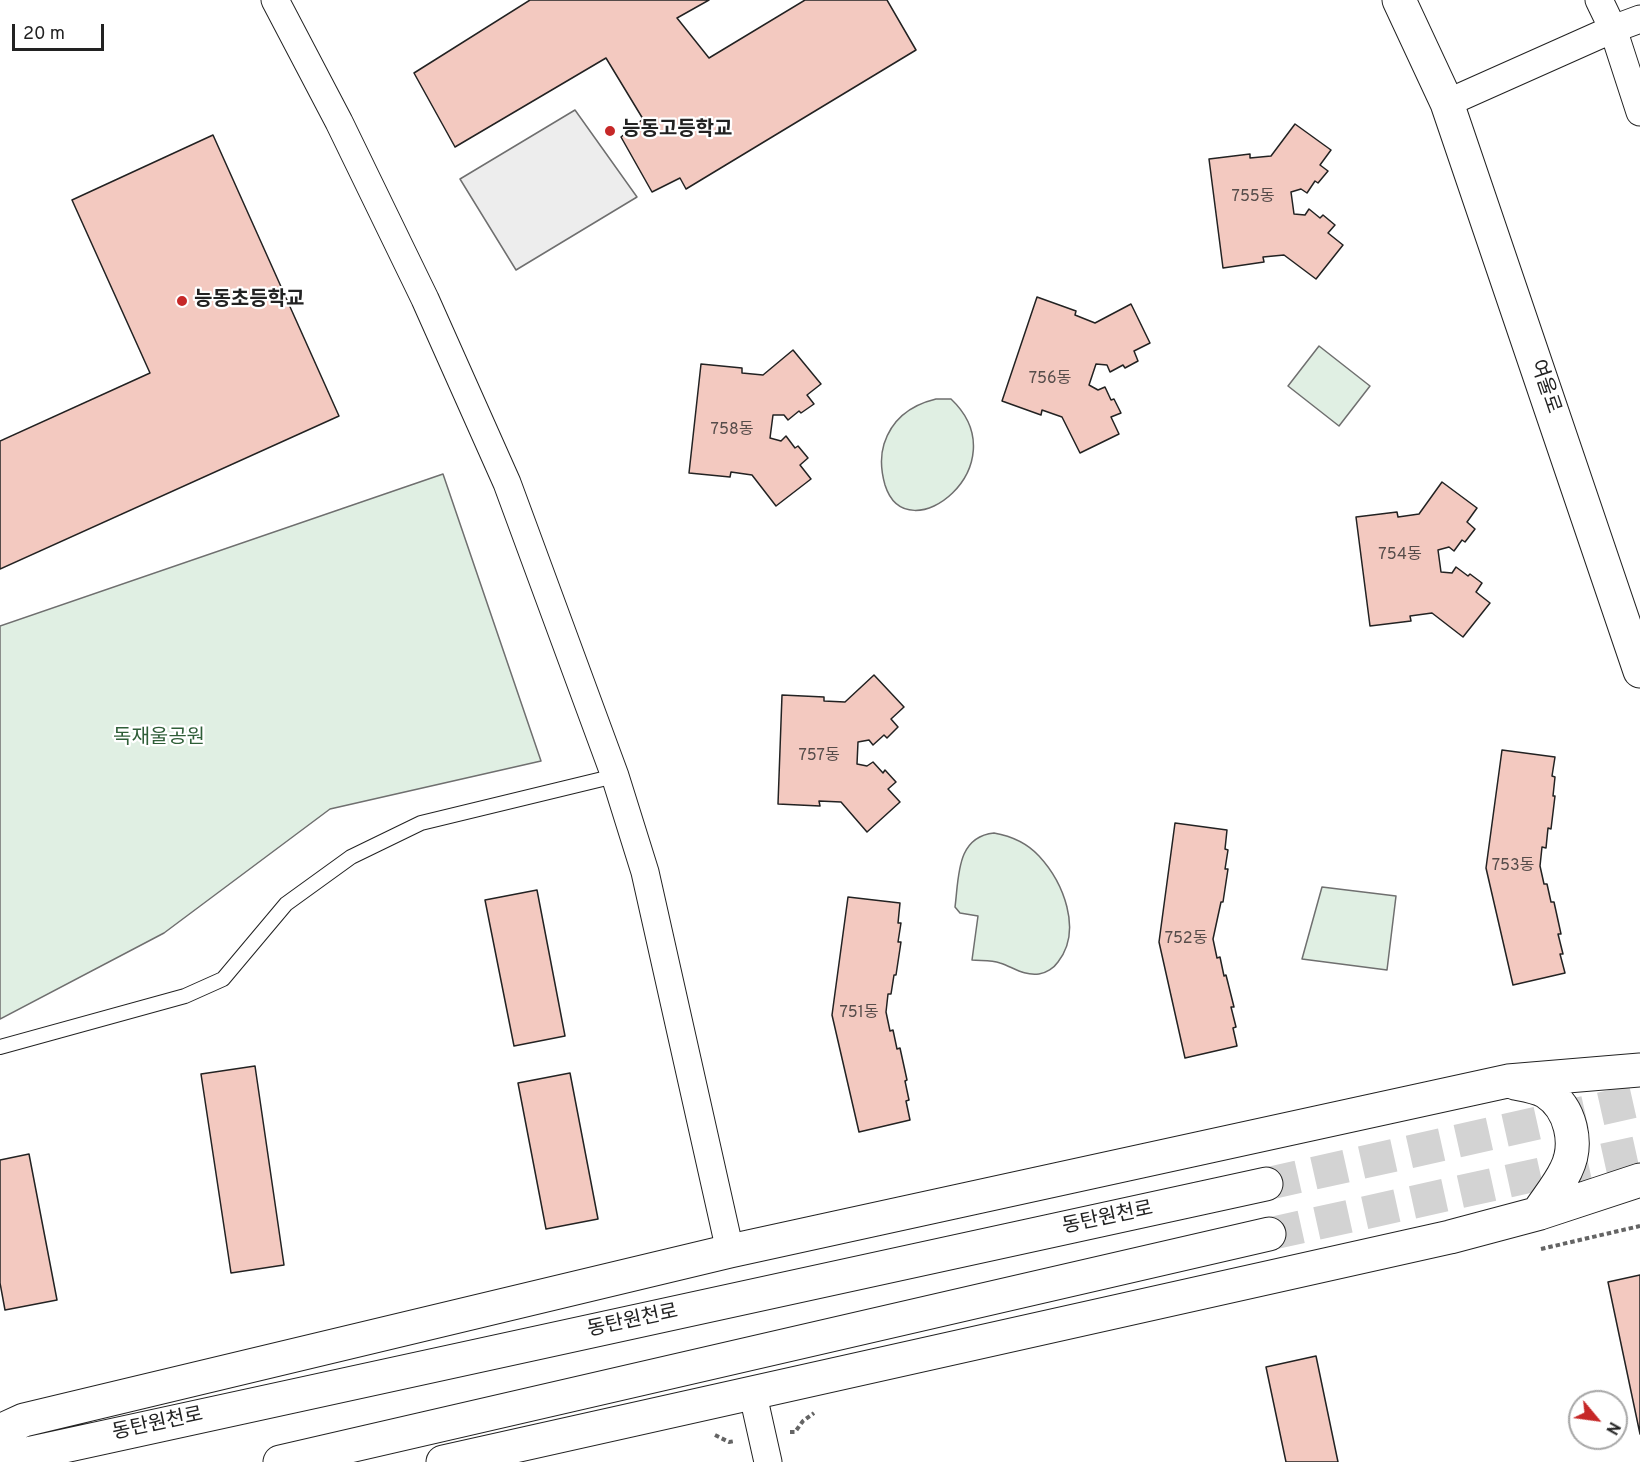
<!DOCTYPE html>
<html>
<head>
<meta charset="utf-8">
<style>
  body { margin:0 }
  #map { position:relative; width:1640px; height:1462px; overflow:hidden; background:#fff; font-family:Overpass,sans-serif }
  canvas { display:block }
  .north { position:absolute; left:1568px; top:1390px; width:60px; height:60px; box-sizing:border-box; background:#fff; border:2px solid #a7a7a7; border-radius:50%; rotate:119deg; font-size:16px; font-weight:700; line-height:24px; text-align:center; color:#222 }
  .north::after { content:''; display:block; margin:auto; width:21px; height:27px; background:#c62828; clip-path:polygon(50% 0,100% 100%,50% 72%,0 100%) }
  .scale { position:absolute; left:12px; top:24px; width:92px; height:27px; box-sizing:border-box; border:3px solid #222; border-top:0; padding-left:8px; font-size:18px; line-height:21px; white-space:nowrap; color:#222; -webkit-text-stroke:4px #fff; paint-order:stroke }
</style>
</head>
<body>
<div id="map">
<canvas width="1640" height="1462"></canvas>
<div class="north">N</div>
<div class="scale">20 m</div>
</div>
<script>
const ctx = document.querySelector('canvas').getContext('2d');
ctx.lineJoin = 'round';
function fillPath(path, color) { ctx.fillStyle = color; ctx.fill(path, 'evenodd'); }
function strokePath(path, color, width, dash) { ctx.strokeStyle = color; ctx.lineWidth = width; ctx.lineCap = dash ? 'butt' : 'round'; ctx.setLineDash(dash || []); ctx.stroke(path); }
function write(font, color, halo, rows, align = 'center') {
  ctx.font = font + ' Overpass,"Noto Sans KR",sans-serif'; ctx.lineWidth = 4.5; ctx.setLineDash([]); ctx.textBaseline = 'middle'; ctx.strokeStyle = halo; ctx.fillStyle = color; for (const [text, x, y, turn = 0] of rows) {
    ctx.save(); ctx.translate(x, y); ctx.rotate((+turn || 0) * Math.PI / 180); ctx.textAlign = isNaN(turn) ? turn : align; if (halo) ctx.strokeText(text, 0, 0); ctx.fillText(text, 0, 0); ctx.restore();
  }
}
const green = new Path2D(`
  M1319,346L1370,386L1339,426L1288,386Z
  M936,399H951C1021,465 907,555 885,485C881,471 880,457 884,444C892,419 911,405 936,399Z
  M443,474L541,761L330,809L164,933L0,1019V626Z
  M994,833C1011,836 1027,843 1039,856C1063,882 1083,930 1058,962C1054,968 1046,973 1039,974C1023,976 1013,967 1000,963C991,960 981,961 972,960L978,916L960,913L955,907C959,877 956,837 994,833Z
  M1322,887L1396,896L1387,970L1302,959Z`);
fillPath(green, '#e0efe3');
strokePath(green, '#6f6f6f', 1.5);
const parking = new Path2D(`
  M575,110L637,197L516,270L460,179Z`);
fillPath(parking, '#ededed');
strokePath(parking, '#6f6f6f', 1.5);
const building = new Path2D(`
  M530,0H709L677,18L709,58L805,0H887L916,50L686,189L680,178L652,192L621,137L643,119L606,58L455,147L414,73Z
  M1295,124L1331,150L1320,165L1328,171L1318,183L1315,181L1307,193L1301,189L1291,192L1294,214L1305,215L1309,209L1320,218L1323,215L1335,225L1328,233L1343,245L1316,279L1284,255L1263,257L1264,262L1223,268L1209,159L1250,154V158L1271,156Z
  M213,135L339,416L0,569V441L150,373L72,200Z
  M1037,297L1076,311L1075,315L1095,323L1131,304L1150,343L1134,351L1138,361L1125,368L1123,365L1110,372L1107,365L1096,364L1089,385L1098,390L1105,387L1111,400L1114,399L1121,413L1111,417L1119,434L1080,453L1062,417L1042,410L1041,415L1002,401Z
  M793,350L821,384L807,395L814,404L801,413L799,411L788,420L784,415H773L770,438L781,441L786,436L795,448L798,446L808,458L800,465L811,479L776,506L752,475L731,472L730,477L689,473L701,364L742,368V373L763,375Z
  M1442,482L1477,508L1467,522L1475,529L1465,542L1462,540L1454,551L1449,547L1438,550L1441,572L1452,573L1456,567L1468,576L1470,574L1482,583L1476,592L1490,603L1463,637L1432,613L1410,616L1411,621L1370,626L1356,517L1397,512L1398,517L1419,514Z
  M874,675L904,707L891,719L898,727L887,738L884,735L873,745L869,740L858,742L857,764L867,766L873,762L883,773L885,770L896,782L888,789L900,802L867,832L841,802L819,801L820,806L778,804L782,695L824,697V701L845,702Z
  M1502,750L1555,757L1552,776L1555,777L1553,796H1555L1551,829L1548,828L1546,848L1542,847L1540,866L1544,884H1547L1551,902H1554L1561,934H1558L1563,954H1560L1565,973L1513,985L1486,868Z
  M1175,823L1227,830L1225,849L1228,850L1225,869H1228L1223,902H1221L1213,939L1217,958L1220,957L1224,976L1226,975L1234,1007H1231L1236,1027L1233,1028L1237,1046L1185,1058L1159,942Z
  M537,890L565,1036L514,1046L485,900Z
  M848,897L900,903L898,923H901L898,942H901L896,975H894L891,994H888L886,1012L890,1031L893,1030L897,1049L900,1048L907,1080L905,1081L909,1100L906,1101L910,1120L859,1132L832,1015Z
  M255,1066L284,1265L231,1273L201,1074Z
  M570,1073L598,1219L546,1229L518,1083Z
  M29,1154L57,1300L5,1310L0,1283V1160Z
  M1640,1275V1434L1608,1282Z
  M1316,1356L1338,1462H1286L1266,1367Z`);
fillPath(building, '#f3c9c0');
strokePath(building, '#222', 1.5);
strokePath(new Path2D(`
  M1266,1184L1640,1100
  M1269,1234L1640,1152`), '#d3d3d3', 33, [33, 16]);
const service = new Path2D(`
  M0,1047L185,996L223,979L286,904L351,857L421,823L615,776`);
const minor = new Path2D(`
  M275,0L339,122L425,299L507,483L615,776L645,872L730,1251
  M1599,0L1613,29L1640,112
  M1447,103L1613,29L1640,19
  M753,1395L768,1462`);
const tertiary = new Path2D(`
  M1399,0L1447,103L1640,671`);
const primary = new Path2D(`
  M1515,1083C1525,1085 1538,1087 1546,1092C1571,1108 1579,1144 1566,1170C1559,1185 1547,1199 1538,1213
  M0,1431L24,1420L730,1251L1508,1081L1640,1070
  M0,1460L1266,1184
  M280,1462L1269,1234
  M443,1462L1450,1237L1540,1213L1640,1180`);
strokePath(service, '#222', 16);
strokePath(minor, '#222', 29);
strokePath(tertiary, '#222', 35);
strokePath(primary, '#222', 35);
strokePath(new Path2D(`
  M1541,1249L1640,1226
  M790,1432H795L803,1421L814,1413
  M715,1435L729,1442L735,1441`), '#646464', 4, [4.5, 3]);
strokePath(service, '#fff', 14);
strokePath(minor, '#fff', 27);
strokePath(tertiary, '#fff', 33);
strokePath(primary, '#fff', 33);
for (const [x, y, r, color] of [
  [610,131,6,"#c62828"],
  [182,301,6,"#c62828"]
]) { const dot = new Path2D(); dot.arc(x, y, r, 0, 2 * Math.PI); ctx.fillStyle = color; ctx.fill(dot); strokePath(dot, '#fff', 2); }
write('16px', '#564c4a', null, [
  ["755동",1253,198],
  ["756동",1050,380],
  ["758동",732,431],
  ["754동",1400,556],
  ["757동",819,757],
  ["753동",1513,867],
  ["752동",1186,940],
  ["751동",859,1014]
]);
write('bold 20px', '#222', '#fff', [
  ["능동고등학교",622,131],
  ["능동초등학교",194,301]
], 'left');
write('20px', '#222', '#fff', [
  ["여울로",1544,387,71],
  ["동탄원천로",1108,1219,-12],
  ["동탄원천로",633,1322,-12],
  ["동탄원천로",158,1425,-12]
]);
write('20px', '#2f5e38', '#fff', [
  ["독재울공원",159,739]
]);
</script>
</body>
</html>
